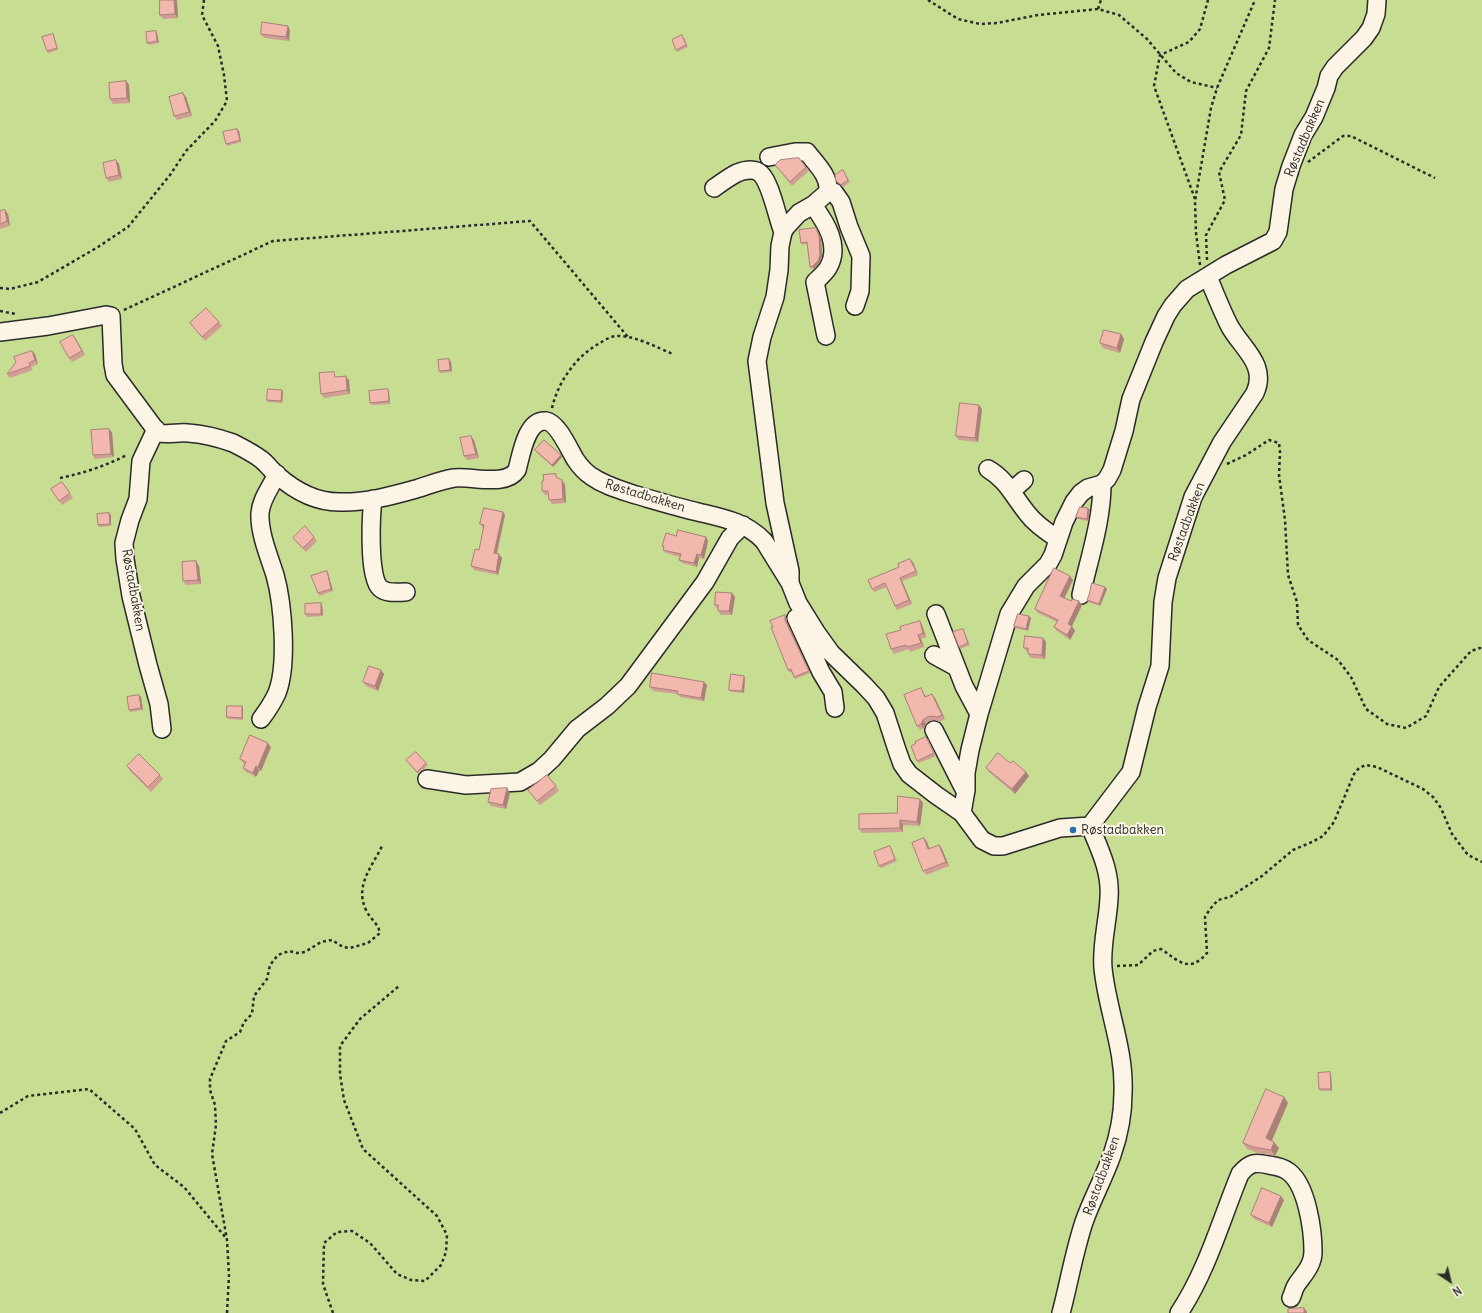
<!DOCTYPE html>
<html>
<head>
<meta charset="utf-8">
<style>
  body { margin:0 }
  #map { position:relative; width:1482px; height:1313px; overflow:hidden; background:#fcf5e5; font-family:Delius,sans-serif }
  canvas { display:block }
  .north { position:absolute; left:1430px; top:1261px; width:40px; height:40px; -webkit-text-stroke:3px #fcf5e5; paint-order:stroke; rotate:145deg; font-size:11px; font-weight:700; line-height:16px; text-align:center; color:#2b2b2b }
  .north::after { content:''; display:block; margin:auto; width:14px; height:18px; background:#2b2b2b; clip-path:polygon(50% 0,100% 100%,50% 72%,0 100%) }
</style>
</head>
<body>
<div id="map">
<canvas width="1482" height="1313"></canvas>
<div class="north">N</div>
</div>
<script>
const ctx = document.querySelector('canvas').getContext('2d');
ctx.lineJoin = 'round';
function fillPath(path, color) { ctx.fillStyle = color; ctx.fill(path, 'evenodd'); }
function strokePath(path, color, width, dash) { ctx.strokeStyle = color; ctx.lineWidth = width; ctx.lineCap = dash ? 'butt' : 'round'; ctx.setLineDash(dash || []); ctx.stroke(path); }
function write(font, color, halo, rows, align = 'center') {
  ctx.font = font + ' Delius,sans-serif'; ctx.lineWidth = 4; ctx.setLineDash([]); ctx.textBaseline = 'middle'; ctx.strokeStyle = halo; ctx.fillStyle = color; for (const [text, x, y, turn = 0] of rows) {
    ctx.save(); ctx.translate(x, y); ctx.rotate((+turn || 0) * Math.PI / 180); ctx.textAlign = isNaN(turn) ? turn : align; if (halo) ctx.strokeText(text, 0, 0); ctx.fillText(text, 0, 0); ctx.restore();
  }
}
fillPath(new Path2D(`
  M0,0H1482V1313H0Z`), '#c6dd92');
const minor = new Path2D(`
  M769,157L795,152H807C816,164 830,176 828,192
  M714,188C721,183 729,177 737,173C745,170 755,168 761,174C771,184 777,217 783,232
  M813,205C826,223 841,246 828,268C825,273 819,278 815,282L826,336
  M0,332L48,326L106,315L111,316L113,364L115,375L158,433C168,435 178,432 188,433C203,434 219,438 233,443C243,448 253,453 262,460C267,464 271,470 277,475C294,490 316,502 339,502C365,503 391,496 416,489C429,485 441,480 454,478C473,476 506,487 517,470C521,456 526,419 546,421C558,423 569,449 575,459C579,465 585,472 591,476C605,486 621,490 636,495C657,501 677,507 698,512C723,518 746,522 764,541L790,583L798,603L816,632L831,653L864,685L876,698L885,713L897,750L902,764L909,774L936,795L962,813L982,840L994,846H1003L1060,828L1090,826L1131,772L1147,707L1160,666L1163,602L1167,578L1193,497L1222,442L1255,393C1268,364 1241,348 1229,325C1221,309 1215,293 1208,277
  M156,429L141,461L138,499L130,520L124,543L125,559L131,596L148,665L159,704L162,729
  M988,469C1006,479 1014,497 1027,513C1035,524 1047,532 1058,539
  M1013,494L1015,488L1024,480
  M373,499C371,516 368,577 380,588C387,594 397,592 406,592
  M790,581V571L775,503L757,361L762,337L775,297L779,270L780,246L783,232L786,227L799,213L813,205L828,192H834L841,202L849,227L861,256L860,291L855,306
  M1081,595C1089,559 1102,521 1102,484
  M936,614L964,686L979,714
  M796,618L821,672L833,692L835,708
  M934,655L956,667
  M261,719C267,711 273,702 277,693C288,665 283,604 275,575C269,556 259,533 260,513C261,499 271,487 277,474
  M934,730L965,791
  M427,779L466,785L520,782L539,771L552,759L577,729L607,706L628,686L705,582L730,538L743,525
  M962,813L966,790V773L970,750L979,714L1009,614L1026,586L1048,564L1053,555L1064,522L1074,502L1081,493L1088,488L1102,484L1107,479L1112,470L1124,431L1131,399L1154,342L1166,316L1173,305L1187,289L1226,265L1273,241L1278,232L1284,189L1291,166L1303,135L1314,117L1326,88L1329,76L1335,67L1364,38L1371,28L1376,14L1377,0
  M1061,1313C1069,1283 1074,1252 1084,1222C1092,1199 1104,1178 1112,1155C1119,1135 1123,1113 1123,1093C1125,1049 1107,1010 1103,968C1101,944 1108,921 1109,898C1111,872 1100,850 1090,826
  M1179,1313C1207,1271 1221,1220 1240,1174C1250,1162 1255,1162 1269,1165C1276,1166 1284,1168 1289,1172C1307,1186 1313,1230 1313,1252C1313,1265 1304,1274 1297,1284C1294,1288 1293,1294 1291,1298`);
strokePath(minor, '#2b2b2b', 20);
strokePath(new Path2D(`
  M928,0L958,19L980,24L997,23L1038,15L1098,9L1119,15L1147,39L1176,73L1191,82L1217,88
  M1098,9L1101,0
  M1308,162L1343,136H1351L1435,178
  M1195,199L1154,86L1160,55L1189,42L1200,29L1208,0
  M1207,260L1206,235L1225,200L1219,172L1241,135L1246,91L1269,48L1275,0
  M1200,265L1196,233L1195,201L1211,108L1217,88L1255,0
  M0,288L10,289L38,282L98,247L128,227L170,175L186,151L215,121L227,101L224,75L218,46L202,15L204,0
  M124,310L273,241L530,221L628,337
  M0,311L16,314
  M552,408C558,382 576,356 600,343C605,340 611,336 617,336C634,335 658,348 673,354
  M1227,464L1246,455L1269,440L1279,443L1280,452L1279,475L1285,520L1288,575L1297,602L1298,625L1308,640L1338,660L1351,677L1366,709L1387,724L1406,728L1426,716L1439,687L1471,651L1480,648L1482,650
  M60,478C84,473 105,466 127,455
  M1117,966L1138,965L1153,951L1161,949C1179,961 1189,974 1207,953L1205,917L1210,909L1218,900L1230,897L1262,876L1293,850L1312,842L1323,836L1334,822L1354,774L1359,768L1366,765L1377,767L1423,789L1433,797L1441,808L1452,834L1468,855L1482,862
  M0,1113L28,1096L89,1089L135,1129L155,1165L184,1187L226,1238
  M227,1313L229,1275L227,1240L212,1154L216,1125L215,1105L210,1090V1079L226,1041L240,1032L244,1022L252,1014L254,996L267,979L270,965L278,955L289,951L297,953L305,952L321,942L332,940L343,947L350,948L368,943L380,933C378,923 370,919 366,910C354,885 373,866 383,844
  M333,1313L323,1284L324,1243L337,1232L352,1231L370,1243L397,1274L411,1280L425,1281L441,1265L446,1252L447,1235L437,1216L363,1149L344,1100L340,1074V1046L360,1019L399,986`), '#2b2b2b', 2.5, [3, 3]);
strokePath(minor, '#fcf5e5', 17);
fillPath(new Path2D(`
  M160,0H176L177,1L178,18L163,19L160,15Z
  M290,30L289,41L264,38L261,34Z
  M156,31L157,33L159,43L149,45L147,43Z
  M53,34L54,36L58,50L48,53L47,51Z
  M684,37L688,47L677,52L676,50Z
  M126,81L129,85L130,103L113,104L110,99Z
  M186,97L192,116L177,120L174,116Z
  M237,129L239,131L241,142L227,146L226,144Z
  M119,164L122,179L109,182L106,178Z
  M775,165L806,167L809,171L792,186Z
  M843,170L850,182L843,187L838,183L836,181Z
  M0,211L8,214L10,226L0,229Z
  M816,228L821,238L822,257L819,263L814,269H812L810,267L807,244L802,245L801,243Z
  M219,322L222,326L205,341L190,323Z
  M1121,334L1124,339L1120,353L1103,348L1100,343Z
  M73,335L85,355L72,362L69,358Z
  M35,354L38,364L31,367L33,370L10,378L7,374Z
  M449,359L451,362L452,372L440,373L439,371Z
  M337,376V377L349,380L350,394L324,398L321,394Z
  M283,392L282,403L268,402L267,400Z
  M389,392L390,404L372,405L370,403Z
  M982,409L978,442L959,440L956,436Z
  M112,432L114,457L95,459L93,455Z
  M474,440L479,458L467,460L464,456Z
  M535,450L562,457L553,467L537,453Z
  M559,478L562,480L565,485L566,503L552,504L549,500L548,495H545L542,491Z
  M62,482L73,498L62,505L51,489Z
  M1090,510L1088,521L1078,519L1076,517Z
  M109,513L111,515V526L99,527L98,525Z
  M505,515L497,554L502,558L498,575L474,570L471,566L479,550L484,528L482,527L480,524Z
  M676,536L706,537L708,541L704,559L699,558L697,567L682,563L679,560L680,557L666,553L663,550L664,548L662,546Z
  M314,537L317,541L306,552L296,542L293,538Z
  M196,561L199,566L201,584L186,585L183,581Z
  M913,562L918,575L902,581L912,604L897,610L895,606L887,587L874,592L872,589Z
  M327,571L328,573L333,591L319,596L318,593Z
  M1073,580L1065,598L1071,601H1079L1082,605L1072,626L1075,631L1070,640L1057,631L1054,627L1057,622L1038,613L1035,609Z
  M1105,587L1107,589L1100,606L1088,602L1087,600L1089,595Z
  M735,597L732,615H721L715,605Z
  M321,603L322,605L323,616L307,617L305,614Z
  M785,615L786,617L787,622L810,673L795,679L791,672H789L788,670L773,627Z
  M1031,618L1028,631L1015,628L1014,626Z
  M920,621L922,625L926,637L921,639L924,647L910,652L908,649L894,654L891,649L901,630Z
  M964,631L970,645L960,649L959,647Z
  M1043,638L1046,642L1045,659L1031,658L1028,654V652H1027L1024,648Z
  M384,674L378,691L366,686L363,682Z
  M745,678L744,693L731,692L729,690Z
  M704,682L707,685L704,701L680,697L678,694L653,691L650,687Z
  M921,688L926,696L935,698L945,719L939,722L935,720L930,721L926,724L924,728L920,730L917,726Z
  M139,695L141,697L143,710L130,712L129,710Z
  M242,706L243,708V720L229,719L227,717Z
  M928,739L936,756L919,763L917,761Z
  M271,747L261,771H259L256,777L246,772L243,768L245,764L243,763L240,759Z
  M406,760L426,763L428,765L418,774Z
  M1010,763L1026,772L1029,776L1015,794L989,772L986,768Z
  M127,766L160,775L163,779L151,792L130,771Z
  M556,786L559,791L540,805L528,790Z
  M507,788L510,793L506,809L491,806L488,802Z
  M923,803L920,826L903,825V832L862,833L859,829L897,813Z
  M924,838L927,842L930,849L939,845L942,849L949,866L926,875L923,871Z
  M891,848L897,861L881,868L879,866Z
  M1331,1074L1332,1091H1321L1319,1089Z
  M1284,1097L1288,1103L1272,1141L1279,1148L1275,1156L1258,1153L1247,1149L1243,1143Z
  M1284,1200L1272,1227L1254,1219L1251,1215Z`), '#d09e95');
fillPath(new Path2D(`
  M174,0H176L177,1L178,18L175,14Z
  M288,26L290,30L289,41L286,37Z
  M156,31L157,33L159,43L157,41Z
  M53,34L54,36L58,50L57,48Z
  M126,81L129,85L130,103L127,98Z
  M183,93L186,97L192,116L189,112Z
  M237,129L239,131L241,142L240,140Z
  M116,160L119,164L122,179L119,175Z
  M5,210L8,214L10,226L7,221Z
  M816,228L821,238L822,257L819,263L814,269L813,266Z
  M1121,334L1124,339L1120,353L1117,348Z
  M73,335L76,339L85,355L82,351Z
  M32,351L35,354L38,364L35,360Z
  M449,359L451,362L452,372L450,370Z
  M346,376L349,380L350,394L347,390Z
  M388,389L389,392L390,404L389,401Z
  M282,390L283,392L282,403L281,401Z
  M979,405L982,409L978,442L975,438Z
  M109,429L112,432L114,457L111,454Z
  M471,436L474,440L479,458L476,454Z
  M561,455L562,457L553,467L552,465Z
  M562,480L565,485L566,503L563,499Z
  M1088,508L1090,510L1088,521L1087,519Z
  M503,512L505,515L496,556L494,553Z
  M109,513L111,515V526L110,524Z
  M706,537L708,541L704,559L701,555Z
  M499,554L502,558L498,575L496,572Z
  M697,554L699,558L697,567L694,563Z
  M910,559L913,562L918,575Z
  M196,561L199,566L201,584L198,580Z
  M327,571L328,573L333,591L331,589Z
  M1070,576L1073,580L1063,600L1060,596Z
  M900,578L902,581L912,604L909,600Z
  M1105,587L1107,589L1100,606L1099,604Z
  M732,593L735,597L732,615L729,611Z
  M1079,601L1082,605L1071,628L1068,624Z
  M321,603L322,605L323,616L321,614Z
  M785,615L786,617L787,622L810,673L785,620Z
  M1029,616L1031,618L1028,631L1026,629Z
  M920,621L922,625L926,637L923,633Z
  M1072,626L1075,631L1070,640L1067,635Z
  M918,635L921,639L924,647L921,643Z
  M1043,638L1046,642L1045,659L1042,655Z
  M381,670L384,674L378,691L375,686Z
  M744,676L745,678L744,693L742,691Z
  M704,682L707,685L704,701L701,698Z
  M932,694L935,698L945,719L942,715Z
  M139,695L141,697L143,710L141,708Z
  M242,706L243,708V720L242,718Z
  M923,720L926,724L924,728L921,724Z
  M268,743L271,747L261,771L258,767Z
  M256,766L259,771L256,777L253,773Z
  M1026,772L1029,776L1015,794L1012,789Z
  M507,788L510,793L506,809L503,805Z
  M920,799L923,803L920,826L917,822Z
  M900,820L903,825V832L900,828Z
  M924,838L927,842L931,853L928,849Z
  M939,845L942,849L949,866L946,862Z
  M1330,1072L1331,1074L1332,1091L1331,1089Z
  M1284,1097L1288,1103L1270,1144L1266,1138Z
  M1274,1142L1279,1148L1275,1156L1271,1150Z
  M1281,1196L1284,1200L1272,1227L1269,1223Z
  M1304,1308L1307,1312V1313H1304Z`), '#a98179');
const building = new Path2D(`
  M160,0H174L175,14L160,15Z
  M262,22L288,26L286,37L261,34Z
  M156,31L157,41L147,43L146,32Z
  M53,34L57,48L47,51L42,37Z
  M682,35L686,45L676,50L672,40Z
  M126,81L127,98L110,99L109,83Z
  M183,93L189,112L174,116L169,97Z
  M237,129L240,140L226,144L223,132Z
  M799,158L806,167L790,182L775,165L780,160Z
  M116,160L119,175L106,178L103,163Z
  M843,170L848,180L841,185L836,181L835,175Z
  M5,210L7,221L0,224V211Z
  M816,228L819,236L820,255L818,261L813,266L810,267L807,242L801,243L799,230Z
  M206,308L219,322L202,337L190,323Z
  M1104,330L1121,334L1117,348L1100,343Z
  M73,335L82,351L69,358L60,342Z
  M32,351L35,360L29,363L30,366L7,374L16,362L14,357Z
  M449,359L450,370L439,371L438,360Z
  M334,372L335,377L346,376L347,390L321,394L319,373Z
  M268,389L282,390L281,401L267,400Z
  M388,389L389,401L370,403L369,391Z
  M960,403L979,405L975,438L956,436Z
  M109,429L111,454L93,455L91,430Z
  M471,436L476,454L464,456L460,438Z
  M544,440L561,455L552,465L535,450Z
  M556,474V477L562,480L563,499L549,500L548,491H542V481H544L543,475Z
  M62,482L70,493L59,501L51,489Z
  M1080,507L1088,508L1087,519L1076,517Z
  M484,508L503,512L494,553L499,554L496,572L471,566L475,549L479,550L484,525L480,524Z
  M109,513L110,524L98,525L97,514Z
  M305,526L314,537L303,548L293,538Z
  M678,530L706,537L701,555L697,554L694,563L679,560L681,554L663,550L664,546H662L666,533L676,536Z
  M910,559L916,571L900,578L909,600L895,606L885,583L872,589L868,580L899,567L898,564Z
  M196,561L198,580L183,581L182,562Z
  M1054,568L1070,576L1060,596L1071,601L1072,599L1079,601L1068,624L1072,626L1067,635L1054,627L1058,620L1035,609Z
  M327,571L331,589L318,593L311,576Z
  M1092,583L1105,587L1099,604L1087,600L1089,595Z
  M716,592L732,593L729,611H718V605H715Z
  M321,603V614H305V604Z
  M1018,614L1029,616L1026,629L1014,626Z
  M785,615V620L809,671L794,677L791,669L788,670L771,627H773L770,621Z
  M920,621L923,633L918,635L921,643L907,647L906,645L891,649L886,634L901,630L900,627Z
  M963,629L968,643L959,647L953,632Z
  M1025,636L1043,638L1042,655L1028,654V648H1024Z
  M369,666L381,670L375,686L363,682Z
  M652,673L704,682L701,698L677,694L678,691L650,687Z
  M731,674L744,676L742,691L729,690Z
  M921,688L925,697L932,694L942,715L937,717L932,716L927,717L923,720L921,724L917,726L904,695Z
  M139,695L141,708L129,710L127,697Z
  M227,706H242V718L227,717Z
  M250,735L268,743L258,767L256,766L253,773L243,768L246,762L240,759Z
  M926,737L934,753L917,761L911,746L916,743L915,742Z
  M416,752L426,763L417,772L406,760Z
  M998,753L1010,763L1013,761L1026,772L1012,789L986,768Z
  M139,754L160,775L148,787L127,766Z
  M547,775L556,786L537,801L528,790Z
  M507,788L503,805L488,802L491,789Z
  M898,796L920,799L917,822L900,820V828L859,829V814L897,813Z
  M924,838L928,849L939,845L946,862L923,871L912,843Z
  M890,846L895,859L879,866L874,852Z
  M1330,1072L1331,1089H1319L1318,1073Z
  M1266,1089L1284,1097L1266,1138L1274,1142L1271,1150L1253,1147L1243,1143Z
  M1262,1188L1281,1196L1269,1223L1251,1215Z
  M1304,1308V1313H1288V1309Z`);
fillPath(building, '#f2b8ad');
strokePath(building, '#a98179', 1);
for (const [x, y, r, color] of [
  [1073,830,4,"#1f6fb2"]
]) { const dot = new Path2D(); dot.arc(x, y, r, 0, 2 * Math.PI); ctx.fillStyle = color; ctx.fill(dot); strokePath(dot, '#fcf5e5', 1.5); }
write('13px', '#2b2b2b', '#fcf5e5', [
  ["Røstadbakken",1305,138,-67],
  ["Røstadbakken",645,496,17],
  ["Røstadbakken",1187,522,-70],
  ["Røstadbakken",133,590,80],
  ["Røstadbakken",1102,1176,-70]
]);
write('13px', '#2b2b2b', '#fcf5e5', [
  ["Røstadbakken",1081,830]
], 'left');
</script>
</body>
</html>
